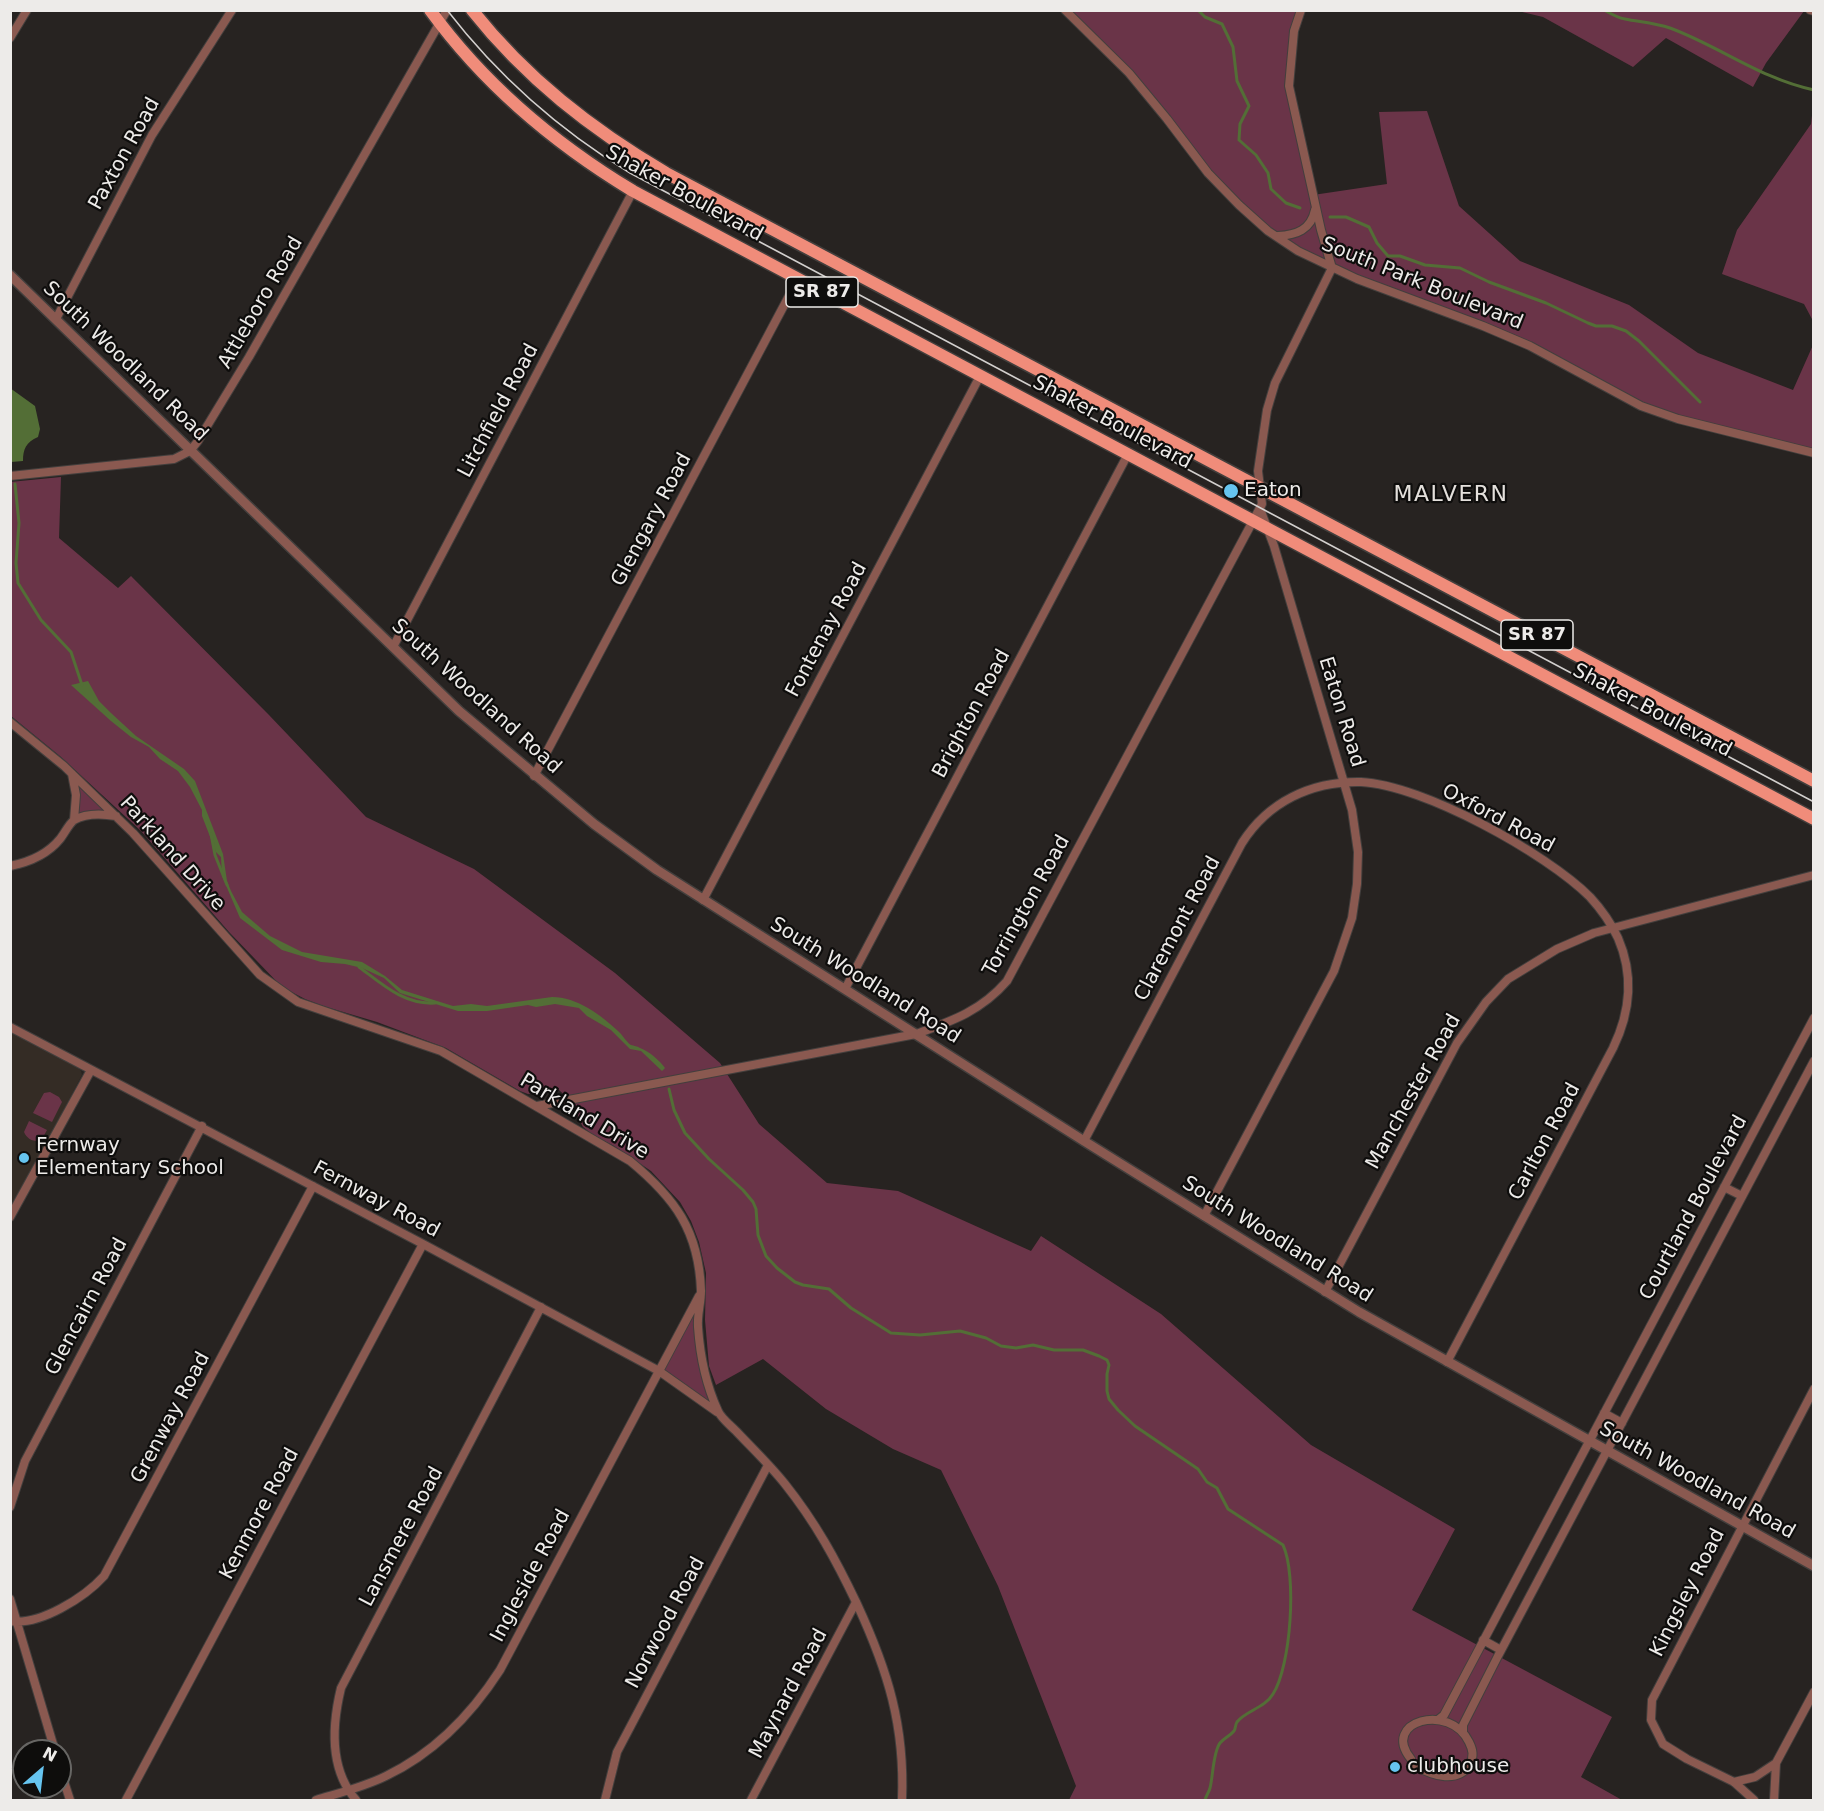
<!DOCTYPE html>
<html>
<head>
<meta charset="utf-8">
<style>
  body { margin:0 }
  #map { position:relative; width:1824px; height:1811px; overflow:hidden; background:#272321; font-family:"DejaVu Sans",sans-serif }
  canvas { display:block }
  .frame { position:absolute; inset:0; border:12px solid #edebe9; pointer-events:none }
  .north { position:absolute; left:12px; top:1739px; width:60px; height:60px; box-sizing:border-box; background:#0e0d0c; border:2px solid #676664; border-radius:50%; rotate:28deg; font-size:16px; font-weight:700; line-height:24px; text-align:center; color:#edebe9 }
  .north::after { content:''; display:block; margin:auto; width:21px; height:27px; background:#66c4ef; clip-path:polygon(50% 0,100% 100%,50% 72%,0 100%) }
</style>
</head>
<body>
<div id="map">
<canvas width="1824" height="1811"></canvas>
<div class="frame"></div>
<div class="north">N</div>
</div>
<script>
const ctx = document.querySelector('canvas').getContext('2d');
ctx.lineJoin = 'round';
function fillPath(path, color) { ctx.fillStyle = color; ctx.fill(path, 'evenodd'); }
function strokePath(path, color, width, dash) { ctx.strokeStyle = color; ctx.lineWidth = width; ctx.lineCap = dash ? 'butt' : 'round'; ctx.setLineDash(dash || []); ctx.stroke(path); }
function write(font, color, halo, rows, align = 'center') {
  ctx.font = font + ' "DejaVu Sans",sans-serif'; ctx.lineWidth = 4.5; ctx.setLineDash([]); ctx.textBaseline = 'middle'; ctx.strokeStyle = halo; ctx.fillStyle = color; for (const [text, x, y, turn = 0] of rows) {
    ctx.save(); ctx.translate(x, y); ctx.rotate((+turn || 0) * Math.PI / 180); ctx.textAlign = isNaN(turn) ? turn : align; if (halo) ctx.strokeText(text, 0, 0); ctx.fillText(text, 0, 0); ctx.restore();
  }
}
fillPath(new Path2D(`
  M11,1032L78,1067L81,1071L82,1075L11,1210Z`), '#342c25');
fillPath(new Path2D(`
  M1065,11H1301L1289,86L1313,195L1387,184L1379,112L1427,111L1459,206L1520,261L1629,305L1698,353L1793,390L1813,345V453L1641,406L1530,346L1314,259L1239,205L1129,73Z
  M1518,11H1804L1766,63L1753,87L1666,38L1633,67L1543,17Z
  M1813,107L1814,321H1813L1804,304L1722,274L1737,230L1811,124Z
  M61,477L59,538L118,588L131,576L269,715L366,817L474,869L615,973L720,1063L759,1124L827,1183L898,1191L1031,1251L1041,1236L1161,1314L1311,1445L1455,1529L1412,1610L1612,1717L1581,1777L1622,1800H1069L1076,1786L998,1586L941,1470L893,1449L826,1409L763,1359L716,1385L709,1366L705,1320L706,1273L699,1242L691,1221L680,1202L651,1171L614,1146L593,1135L583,1127L578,1117V1108L559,1090L528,1094L520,1091L446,1048L377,1022L323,1006L305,999L282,987L229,932L141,831L61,757L11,716L10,482Z
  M72,774L116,816L105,814L74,820Z
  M50,1092L59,1097L62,1102L52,1122L33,1113L44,1093Z
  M29,1121L47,1130L41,1141C33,1142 27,1139 24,1132Z
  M701,1292L698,1326L703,1369L719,1413L659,1371Z`), '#6a3448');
fillPath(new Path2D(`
  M10,388L35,406L40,429L38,437C26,442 23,449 23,461L11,462Z
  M88,681L99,701L111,713L136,736L184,769L195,781L223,854L227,881L231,891L242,912L270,936L302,952L362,962L385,976L402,990L453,1006L471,1004L487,1006L552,997C577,997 601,1015 618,1031C623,1035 626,1042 631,1045C634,1046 637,1046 640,1048C649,1051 660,1061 665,1068L662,1071L641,1051L630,1049L611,1030L587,1016L579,1008L555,1004L536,1007L528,1005L487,1011H458L400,993L384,978L362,968L345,964L321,962L282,950L240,918L222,876L221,857L216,852L202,816V810L190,787L178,771L160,759L149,747L131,737L111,721L71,685Z`), '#536e36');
strokePath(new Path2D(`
  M1198,10L1205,17L1222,24L1233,47L1237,81L1249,106L1240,124L1239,140L1256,155L1268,173L1271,189L1286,203L1300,208
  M1604,10C1611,14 1618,18 1625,19C1640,22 1655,23 1670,28C1719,46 1761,79 1814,90
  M1330,217H1346L1369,227L1377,243L1388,256H1400L1425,265L1460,268L1489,282L1546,303L1588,323L1596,326H1612L1626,331L1639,341L1700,402
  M15,484L19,523L16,563L18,583L41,620L71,652L82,685
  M211,834L215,855L227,885
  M359,967C382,984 404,1005 435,1003
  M669,1089L674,1110L685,1133L709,1159L743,1190L753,1202L756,1209L758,1235L766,1256L777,1268L795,1282L803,1285L829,1289L851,1308L891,1333L920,1335L960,1331L986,1338L1001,1346L1016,1348L1033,1345L1054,1350H1083L1099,1356L1107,1360L1109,1365L1107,1374V1391L1109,1399L1118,1410L1135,1426L1198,1469L1207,1482L1217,1488L1228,1509L1283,1545C1297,1575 1291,1666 1273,1694C1265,1708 1245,1711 1237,1722C1235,1725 1236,1728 1234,1731C1230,1736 1224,1738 1220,1743C1213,1752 1213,1777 1210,1788C1209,1792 1206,1796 1205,1800`), '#536e36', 3);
const minor = new Path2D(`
  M1065,10L1129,73L1167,119L1208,173L1239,205L1268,231L1298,251L1357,279L1483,326L1530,346L1641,406L1678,419L1814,453
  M1810,10L1814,11
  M10,38L27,10
  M1278,236C1296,235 1311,230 1315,210
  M56,319L152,135L232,10
  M10,476L174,459L190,451L198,441L249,357L447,10
  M393,647L633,191
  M10,722L64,766L133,833L260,975L298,1002L441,1051L630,1161C675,1198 699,1231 701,1291C701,1303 697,1315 698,1327C700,1356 706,1385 718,1411C721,1418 730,1425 736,1431C752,1448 770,1465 785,1484C816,1523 836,1560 857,1604C888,1671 905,1726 902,1800
  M72,774L76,795L74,820
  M534,776L798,279
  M10,866C30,862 47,855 60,839C64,834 69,824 74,820C86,813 104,814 116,816
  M703,900L980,376
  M845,989L1128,454
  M10,1027L423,1244L659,1371L717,1412
  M537,1106L916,1034C952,1021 981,1011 1007,981L1262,504L1258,471L1267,410L1275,383L1332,268L1321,230L1289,86L1294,31L1301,10
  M1084,1141L1242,843C1268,802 1311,781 1361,782C1423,785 1546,853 1590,897C1601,909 1611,923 1618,938C1634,975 1630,1013 1613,1048L1447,1362
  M1724,1187L1742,1196
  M1204,1216L1334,971L1352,918L1357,884L1358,852L1352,810L1274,546L1260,509
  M10,1217L91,1070
  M1325,1292L1457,1043L1486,1002L1508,979L1557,949L1594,933L1814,875
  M1604,1413L1622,1423
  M10,1507L25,1461L202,1126
  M10,1599L55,1751
  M10,1621C40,1626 85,1597 104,1576L313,1186
  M1483,1640L1501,1650
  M1439,1719L1444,1715L1814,1018
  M1463,1732V1725L1498,1656L1814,1061
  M1411,1759C1380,1721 1450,1702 1469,1742C1473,1750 1474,1756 1470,1764C1458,1784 1433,1776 1416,1766
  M60,1769L70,1800
  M1734,1782L1755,1777L1776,1763
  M126,1800L423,1244
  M316,1800C339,1793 364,1787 386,1776C434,1753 471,1715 500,1670L699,1296
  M356,1800C329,1769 332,1725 341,1688L541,1307
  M605,1800L617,1752L768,1465
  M751,1800L856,1602
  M1754,1800L1734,1782L1687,1759L1663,1744L1651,1720L1652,1700L1814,1389
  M1774,1800L1776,1763L1814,1692`);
const tertiary = new Path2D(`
  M10,275L459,711L594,824L657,870L1084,1141L1359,1312L1814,1566`);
const primary = new Path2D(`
  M430,10C484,84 555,144 633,191L1814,819
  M472,10C526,78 591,129 666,173L1814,781`);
strokePath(minor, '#433f3d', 10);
strokePath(tertiary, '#433f3d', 12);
strokePath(primary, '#433f3d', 15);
strokePath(minor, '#8a5950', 8);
strokePath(tertiary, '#8a5950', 9);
strokePath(primary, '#f08c7a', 12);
strokePath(new Path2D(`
  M447,10C498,76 559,130 630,173L1814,802`), '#d3d0ce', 1.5);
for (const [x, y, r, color] of [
  [1231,491,8,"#66c4ef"],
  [24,1158,6,"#66c4ef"],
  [1395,1767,6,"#66c4ef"]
]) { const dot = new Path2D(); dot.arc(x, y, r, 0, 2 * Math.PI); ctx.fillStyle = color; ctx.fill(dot); strokePath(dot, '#0e0d0c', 2); }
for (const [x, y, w] of [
  [822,292,72],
  [1537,635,72]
]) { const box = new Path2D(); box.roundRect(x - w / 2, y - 15, w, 30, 4.5); ctx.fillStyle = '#0e0d0c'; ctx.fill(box); strokePath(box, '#edebe9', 1.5); }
write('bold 18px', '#edebe9', null, [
  ["SR 87",822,292],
  ["SR 87",1537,635]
]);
write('20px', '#edebe9', '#0e0d0c', [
  ["Paxton Road",125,154,-61],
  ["Shaker Boulevard",684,194,29],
  ["South Park Boulevard",1422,284,22],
  ["Attleboro Road",261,303,-60],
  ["South Woodland Road",125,362,44],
  ["Litchfield Road",499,411,-62],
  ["Shaker Boulevard",1112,423,28],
  ["Glengary Road",652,520,-62],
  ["Fontenay Road",827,630,-62],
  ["South Woodland Road",476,697,42],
  ["Shaker Boulevard",1652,711,28],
  ["Eaton Road",1341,712,73],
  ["Brighton Road",972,714,-62],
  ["Oxford Road",1498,819,28],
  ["Parkland Drive",172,854,48],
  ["Torrington Road",1027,906,-61],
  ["Claremont Road",1178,929,-62],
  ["South Woodland Road",865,981,32],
  ["Manchester Road",1414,1092,-61],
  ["Parkland Drive",584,1117,31],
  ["Carlton Road",1545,1142,-62],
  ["Fernway Road",376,1200,28],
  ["Courtland Boulevard",1694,1208,-62],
  ["South Woodland Road",1277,1240,32],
  ["Glencairn Road",87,1307,-62],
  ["Grenway Road",171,1418,-62],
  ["South Woodland Road",1697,1481,29],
  ["Kenmore Road",260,1514,-62],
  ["Lansmere Road",402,1537,-62],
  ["Ingleside Road",531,1576,-62],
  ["Kingsley Road",1688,1593,-63],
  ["Norwood Road",666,1623,-62],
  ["Maynard Road",789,1694,-62]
]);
write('20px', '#edebe9', '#0e0d0c', [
  ["Eaton",1244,491],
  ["Fernway",36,1146],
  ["Elementary School",36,1169],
  ["clubhouse",1407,1767]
], 'left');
ctx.letterSpacing = '1.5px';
write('22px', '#e4e0dc', '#0e0d0c', [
  ["MALVERN",1451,495]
]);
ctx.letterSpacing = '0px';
</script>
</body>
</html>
